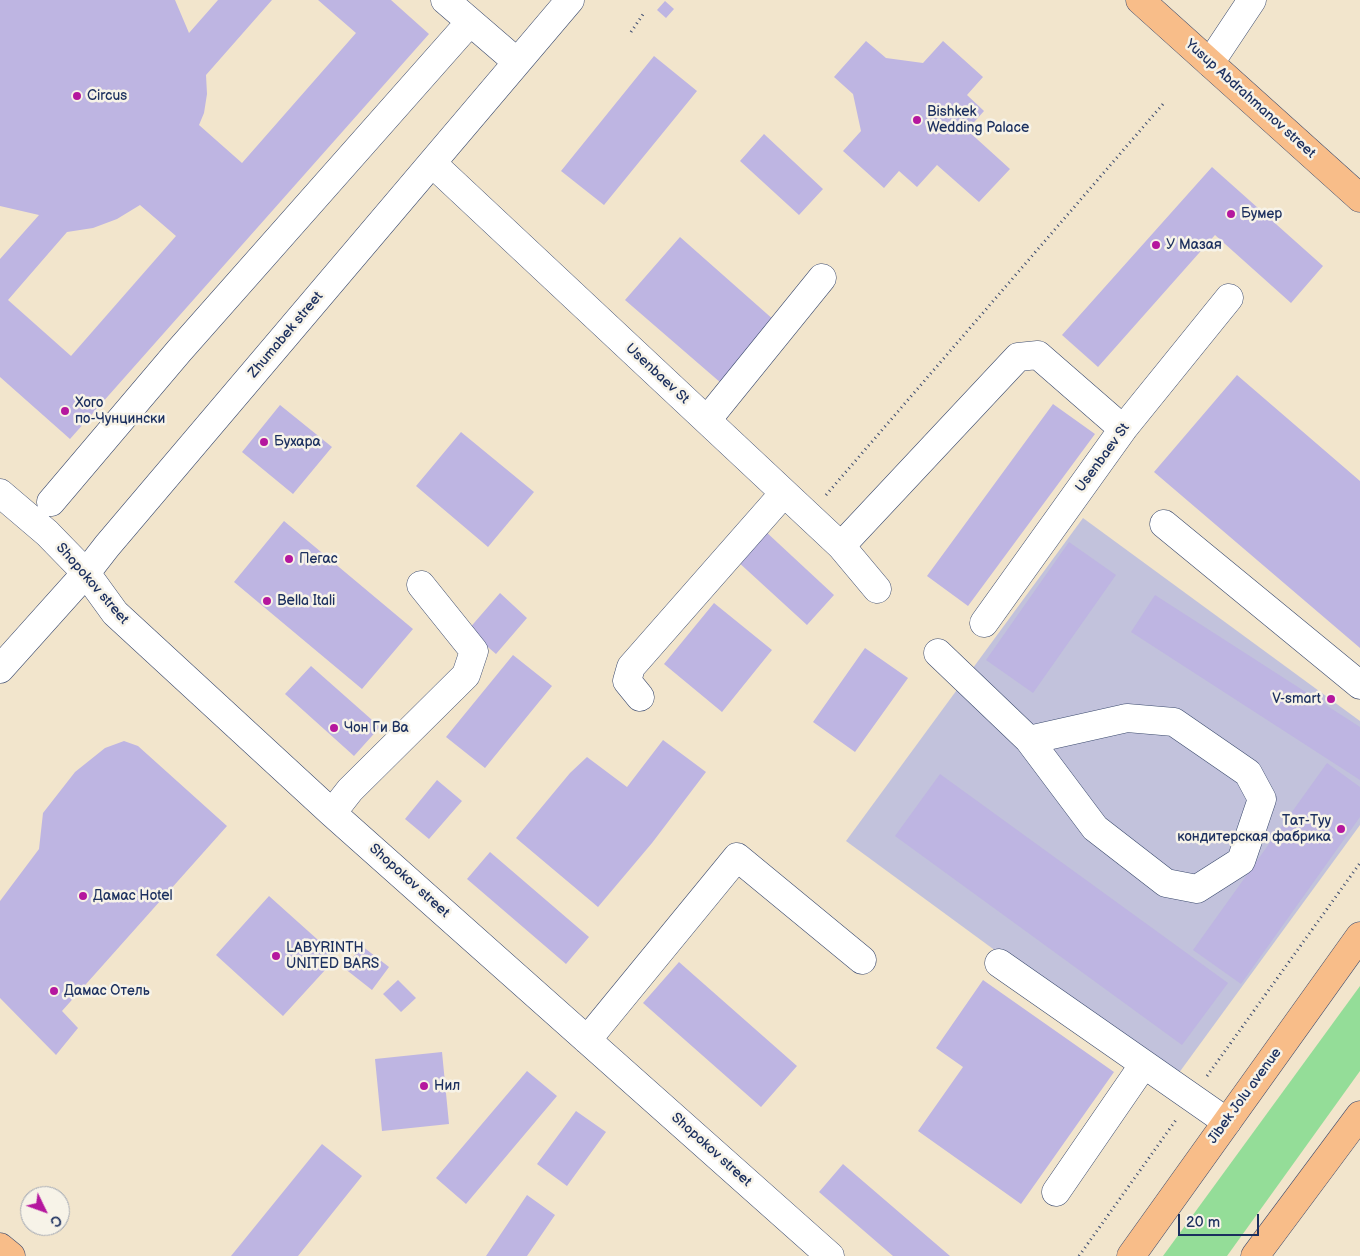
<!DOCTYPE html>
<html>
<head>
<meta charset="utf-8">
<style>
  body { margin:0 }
  #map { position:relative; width:1360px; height:1256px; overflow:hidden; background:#f2e5cc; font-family:"Balsamiq Sans",sans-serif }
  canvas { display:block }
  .north { position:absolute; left:20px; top:1186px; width:50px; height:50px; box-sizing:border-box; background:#f7f3e8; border:1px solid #9fa5b1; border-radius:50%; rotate:132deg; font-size:14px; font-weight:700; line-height:20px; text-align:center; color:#1b2f5e }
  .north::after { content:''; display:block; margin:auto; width:18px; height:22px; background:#b5179e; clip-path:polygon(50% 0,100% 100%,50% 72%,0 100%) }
  .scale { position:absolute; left:1178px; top:1214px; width:81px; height:22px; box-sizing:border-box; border:2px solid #1b2f5e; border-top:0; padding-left:6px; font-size:15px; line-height:18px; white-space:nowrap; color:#1b2f5e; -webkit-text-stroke:4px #f7f3e8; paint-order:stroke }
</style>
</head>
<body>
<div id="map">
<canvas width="1360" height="1256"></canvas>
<div class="north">С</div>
<div class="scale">20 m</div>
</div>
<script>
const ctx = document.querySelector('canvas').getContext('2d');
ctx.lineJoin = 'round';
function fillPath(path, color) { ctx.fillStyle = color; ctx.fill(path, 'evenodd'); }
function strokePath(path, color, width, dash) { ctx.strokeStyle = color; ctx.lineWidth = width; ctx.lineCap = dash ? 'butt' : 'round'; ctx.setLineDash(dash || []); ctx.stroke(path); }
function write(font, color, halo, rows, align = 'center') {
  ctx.font = font + ' "Balsamiq Sans",sans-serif'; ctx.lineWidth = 5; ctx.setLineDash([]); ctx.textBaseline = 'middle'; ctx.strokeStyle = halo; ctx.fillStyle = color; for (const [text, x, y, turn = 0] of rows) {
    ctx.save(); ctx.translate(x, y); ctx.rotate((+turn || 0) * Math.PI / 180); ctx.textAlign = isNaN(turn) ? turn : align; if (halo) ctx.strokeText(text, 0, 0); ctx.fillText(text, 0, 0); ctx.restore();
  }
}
fillPath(new Path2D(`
  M1083,518L1360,721V825L1173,1081L846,841Z`), '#c2c2dc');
fillPath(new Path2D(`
  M1360,986V1071L1227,1256H1163Z`), '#94dd98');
fillPath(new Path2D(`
  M0,0H175L189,33L218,0H272L206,75L207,94L204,113L199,125L242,163L356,33L318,0H391L429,34L70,439L0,377V259L39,215L0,206ZM140,205L176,236L71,356L8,300L67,232L93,228L117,219Z
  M665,1L674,9L666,18L657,10Z
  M866,41L886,58L923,63L943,41L983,77L967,95L984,111L967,130L1010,169L979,202L937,165L917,187L899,171L884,188L843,151L861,131L853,94L834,77Z
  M654,56L697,91L604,205L561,171Z
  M764,134L823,189L799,215L740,161Z
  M1212,167L1323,266L1291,303L1215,235L1098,367L1062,335Z
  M680,237L775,321L721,383L625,300Z
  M1237,375L1360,481V648L1154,472Z
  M1053,404L1095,434L968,606L927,576Z
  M280,405L332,447L293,494L242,452Z
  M461,432L534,492L488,547L416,486Z
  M284,521L413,629L362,689L234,582Z
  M764,530L834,595L807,625L736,560Z
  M1069,542L1116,575L1033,693L986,660Z
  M500,593L527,618L496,654L468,630Z
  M1155,595L1360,727V780L1131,632Z
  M714,603L772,650L722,712L664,664Z
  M865,648L908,678L855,752L813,722Z
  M513,655L552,686L485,768L446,737Z
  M311,666L380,727L354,756L285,694Z
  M663,740L706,772L652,843L598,907L516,838L570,773L587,757L627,787Z
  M124,741L138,746L227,826L62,1011L78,1028L56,1055L0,998V901L39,849L43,813L75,772L105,748Z
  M1327,763L1360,787V817L1241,984L1193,950Z
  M940,774L1228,983L1182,1045L895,836Z
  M437,780L462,801L429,839L405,819Z
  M490,852L589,937L566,964L467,879Z
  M269,896L337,957L283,1016L216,955Z
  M362,946L389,967L372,990L344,968Z
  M679,962L797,1066L761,1107L643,1003Z
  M398,980L416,998L401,1012L383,994Z
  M983,980L1114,1072L1021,1204L918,1131L963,1067L936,1048Z
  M442,1052L449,1124L382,1131L375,1059Z
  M527,1071L557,1096L466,1204L436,1178Z
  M576,1111L606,1132L567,1186L537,1164Z
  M322,1144L362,1176L298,1256H231Z
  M843,1164L950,1256H893L819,1192Z
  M527,1195L555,1215L527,1256H486Z`), '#beb5e2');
const minor = new Path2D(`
  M445,0L517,62
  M1210,63L1252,0
  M432,163L841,546L877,589
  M707,420L822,278
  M0,493L47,533L86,573L115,613L332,813L830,1256
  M51,502L179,351L470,22
  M1164,524L1360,685
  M841,546L1018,357L1038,355L1123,429
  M984,623L1123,429L1229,298
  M938,653L1029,740L1095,828L1166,883L1197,889L1241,861L1262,799L1248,773L1174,722L1127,718L1029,740
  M0,669L86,573L107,546L570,0
  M640,697L627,681L631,667L784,493
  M332,813L350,790L466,675L474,651L421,585
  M999,963L1227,1122
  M587,1040L737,857L862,960
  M1056,1192L1144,1064`);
const major = new Path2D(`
  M1140,0L1360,198
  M0,1247L11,1256
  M1131,1256L1360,936
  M1255,1256L1360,1115`);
strokePath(minor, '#3b4a6e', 29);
strokePath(major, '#3b4a6e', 29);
strokePath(new Path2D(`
  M631,32L644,13
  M826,495L1163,104
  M1207,1076L1360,863
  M1079,1256L1176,1120`), '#3b4a6e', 3, [1, 4]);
strokePath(minor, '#fff', 28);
strokePath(major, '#f8bd89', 28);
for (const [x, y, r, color] of [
  [77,96,5,"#b5179e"],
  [917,120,5,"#b5179e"],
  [1231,214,5,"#b5179e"],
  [1156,245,5,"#b5179e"],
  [65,411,5,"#b5179e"],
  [264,442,5,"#b5179e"],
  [289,559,5,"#b5179e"],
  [267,601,5,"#b5179e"],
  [1331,699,5,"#b5179e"],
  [334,728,5,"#b5179e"],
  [1341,829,5,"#b5179e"],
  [83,896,5,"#b5179e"],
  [276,956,5,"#b5179e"],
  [54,991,5,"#b5179e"],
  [424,1086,5,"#b5179e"]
]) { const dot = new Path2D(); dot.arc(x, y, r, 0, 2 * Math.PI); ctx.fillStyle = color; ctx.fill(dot); strokePath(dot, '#f7f3e8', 2); }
write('14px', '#1b2f5e', '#f7f3e8', [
  ["Circus",87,96],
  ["Bishkek",927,112],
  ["Wedding Palace",927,128],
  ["Бумер",1241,214],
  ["У Мазая",1166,245],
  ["Хого",75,403],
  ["по-Чунцински",75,419],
  ["Бухара",274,442],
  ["Пегас",299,559],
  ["Bella Itali",277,601],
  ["V-smart",1321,699,"right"],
  ["Чон Ги Ва",344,728],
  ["Тат-Туу",1331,821,"right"],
  ["кондитерская фабрика",1331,837,"right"],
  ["Дамас Hotel",93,896],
  ["LABYRINTH",286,948],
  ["UNITED BARS",286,964],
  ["Дамас Отель",64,991],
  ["Нил",434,1086]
], 'left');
write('14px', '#1b2f5e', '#f7f3e8', [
  ["Yusup Abdrahmanov street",1250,99,42],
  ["Zhumabek street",286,335,-50],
  ["Usenbaev St",657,374,43],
  ["Usenbaev St",1103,458,-54],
  ["Shopokov street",92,584,49],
  ["Shopokov street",409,881,42],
  ["Jibek Jolu avenue",1245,1096,-54],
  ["Shopokov street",711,1150,42]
]);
</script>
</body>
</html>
